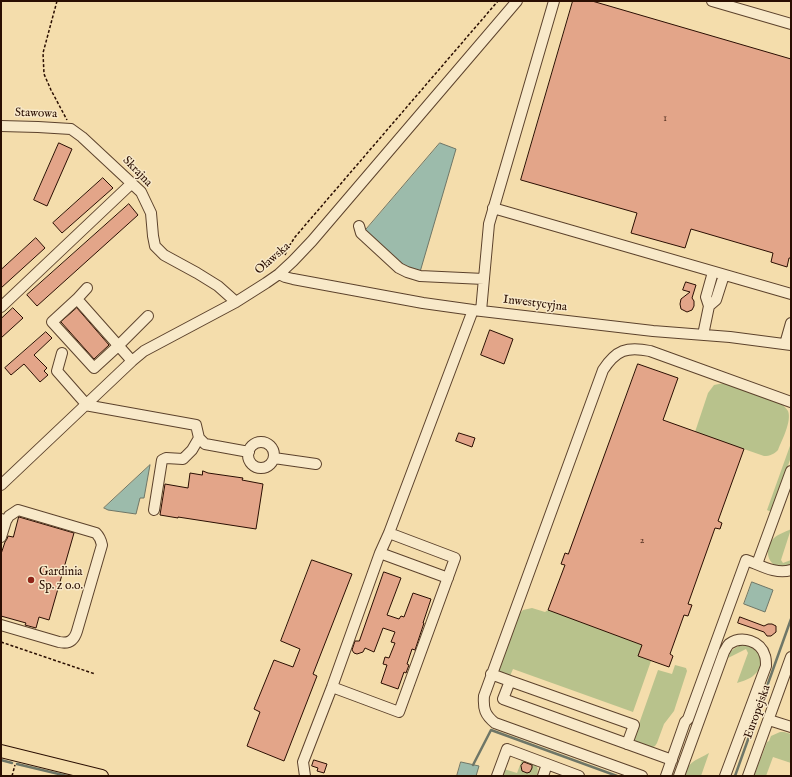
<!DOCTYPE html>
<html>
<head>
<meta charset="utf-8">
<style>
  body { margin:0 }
  #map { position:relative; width:792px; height:777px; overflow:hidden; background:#f4ddac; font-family:"IM FELL English",serif }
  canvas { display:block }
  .frame { position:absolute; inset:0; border:2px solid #2a0e02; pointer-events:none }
</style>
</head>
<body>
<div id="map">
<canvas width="792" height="777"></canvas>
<div class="frame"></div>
</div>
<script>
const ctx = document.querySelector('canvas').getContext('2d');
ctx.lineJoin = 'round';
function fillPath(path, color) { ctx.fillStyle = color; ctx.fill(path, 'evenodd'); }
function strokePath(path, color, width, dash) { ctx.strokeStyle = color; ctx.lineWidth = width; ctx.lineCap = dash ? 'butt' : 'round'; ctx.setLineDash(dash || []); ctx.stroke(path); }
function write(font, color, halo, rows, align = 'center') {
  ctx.font = font + ' "IM FELL English",serif'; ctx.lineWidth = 3; ctx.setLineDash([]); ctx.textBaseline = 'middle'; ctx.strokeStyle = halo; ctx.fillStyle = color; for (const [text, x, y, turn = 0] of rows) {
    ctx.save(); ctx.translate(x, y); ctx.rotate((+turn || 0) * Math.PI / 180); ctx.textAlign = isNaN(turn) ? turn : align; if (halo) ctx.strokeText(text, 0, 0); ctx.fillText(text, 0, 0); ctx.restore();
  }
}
fillPath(new Path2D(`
  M724,383L781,403C783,405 786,408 788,411C792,421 782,440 778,450C774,454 770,456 764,456L695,432L708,393L714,385Z
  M791,443V457L772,511H769L767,510Z
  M791,529L781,560L783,563L791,560V566C787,566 782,567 778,566C767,564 765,548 772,540C776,535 785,532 791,529Z
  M532,608L545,612L548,610L642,645L638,656L651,661L633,712L513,669L510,676L497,674L517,617L523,610Z
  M741,645C758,645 769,664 754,675C750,679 743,681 737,683L748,653L746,649L728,658C730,651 734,648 741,645Z
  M675,665L686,668L687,671L674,711L664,724L657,743L655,746L651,748L636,742L634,738L658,670L672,674Z
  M780,732H784L791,734V763L773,757L766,776H754L767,742L769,741L771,736Z
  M709,753L701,776H685C686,762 699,759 709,753Z
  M522,760C531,762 541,763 537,776H502L504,769L517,773Z`), '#b8c28c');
const water = new Path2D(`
  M440,143L456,149L420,272L404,268L364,232Z
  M150,465L144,498H140L136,514L108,510L104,508Z
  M752,582L773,590L765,612L744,604Z
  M461,762L479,766L476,776H457Z`);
fillPath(water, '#9cbbab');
strokePath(water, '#6e7667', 1);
strokePath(new Path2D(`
  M1,760L12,763
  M17,764L67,776
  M473,765L491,730L617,776
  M735,776L791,619`), '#6e7667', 2.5);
const building = new Path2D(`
  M573,1H592L791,59V258H789L787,267L771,262L773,253L691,229L685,248L631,233L637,213L521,180Z
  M59,143L72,149L47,206L34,200Z
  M103,178L113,188L62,233L53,223Z
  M129,204L138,215L37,306L27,295Z
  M36,238L45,248L1,288V270Z
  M686,282L696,285L692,298L694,301V306L692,310L687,312L681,309L680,304L681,299L690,292L683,290Z
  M13,308L23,318L1,338V319Z
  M77,308L109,345L94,359L61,322Z
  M490,330L513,339L504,364L481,355Z
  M46,332L52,338L34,355L47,368L44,371L48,375L40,382L24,364L11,375L5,368Z
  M638,364L678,378L663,420L744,449L718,521L722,523L720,529L715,528L688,604L692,605L688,616L684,615L670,654L673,656L669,667L638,656L642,645L548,610L565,565L561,564L565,553L568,554Z
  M459,433L475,438L472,447L456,441Z
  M203,471L208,473L243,478L242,480L263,484L256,529L178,517V518L160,515L165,484L188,488L190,473L202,475Z
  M19,517L74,533L49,620L39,617L36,628L25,625L26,623L1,616V554L5,542L7,539L8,536L13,537Z
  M312,560L352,574L313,674L317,676L284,761L247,746L260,712L254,709L274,660L293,667L300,649L281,641Z
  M384,572L401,578L387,615L399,619L401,616L404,617L413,593L431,599L423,623H424L415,650L412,649L407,664L409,665L406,673L404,672L398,689L381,683L387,665L383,664L385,657L389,658L395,643L391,642L395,632L383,628L374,652L365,648L363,652L357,654L354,653L352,650L355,641H359Z
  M740,617L764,626L768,624H772L776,626V632L771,636H767L764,632L738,623Z
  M314,760L327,764L324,773L317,771L318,768L312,766Z
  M524,762L532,765V768L530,772L527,773L522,771L521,766Z`);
fillPath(building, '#e3a589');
strokePath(building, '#2a0e02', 1);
const minor = new Path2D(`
  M712,1L791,24
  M1,126L38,127L71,129L82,137L141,192L151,213L153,236L155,246L164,255L197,273L218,286L236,302
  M493,208L791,294
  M359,226L361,233L399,268L407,272L420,276L484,279
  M279,274L285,277L293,279L423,303L473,310L653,331L730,337L791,345
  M77,299L87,288
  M709,306L716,300L724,275
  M1,307L132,183
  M481,311L489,224L554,1
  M703,335L709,306L706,297L713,272
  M785,344L791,323
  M62,353L57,371L86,404
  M132,361L77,299L52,322L94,368L118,346L148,316
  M85,405L196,425L199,438L205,444L249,452
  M248 455a13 13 0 1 1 26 0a13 13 0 1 1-26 0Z
  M274,458L316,464
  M1,485L132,361L144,351L236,302L266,283L279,274L293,261L312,241L517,1
  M154,510L162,460L166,458L183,459L192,450L199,438
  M1,519L6,521L1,537
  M380,553L448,578
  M757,564L791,471
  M1,625L59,642C68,644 74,641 77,631L102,545C101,540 100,537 96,533L18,510L9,516L6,521
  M491,674L510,681
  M332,687L399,712L455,558L389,533
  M769,720L791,727
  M627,744L634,725L510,681L503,699L672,760
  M305,776L303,762L332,687L380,553L389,533L473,310
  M497,776L507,749L579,776
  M543,776L547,764
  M642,776L495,723C485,715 483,709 484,696L603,370C616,350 627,346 650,351L791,402
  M666,776L685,722L688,719L746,560C760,565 776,575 791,570
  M679,776L724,652C726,649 727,646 729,644C742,635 761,641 765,656C766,659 766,663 766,666L725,776
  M748,776L791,657`);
const major = new Path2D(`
  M1,751L102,776`);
strokePath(minor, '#5c422c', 12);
strokePath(major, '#2a0e02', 14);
strokePath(new Path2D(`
  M57,1L43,53L44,74L51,90L67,120
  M285,255L288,248L295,237L498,1
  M1,642L95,674
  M12,776L15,765`), '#2a0e02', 1.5, [3, 2]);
strokePath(minor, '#f8e9c9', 10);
strokePath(major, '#f4ddac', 12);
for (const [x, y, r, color] of [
  [31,580,4,"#8f2418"]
]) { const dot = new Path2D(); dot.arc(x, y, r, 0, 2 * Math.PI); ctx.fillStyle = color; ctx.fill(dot); strokePath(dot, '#f8e9c9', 1.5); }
write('10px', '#583424', null, [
  ["1",665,119],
  ["2",642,541]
]);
write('12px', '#2a0e02', '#f8e9c9', [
  ["Stawowa",36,114,2],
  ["Skrajna",137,172,46],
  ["Oławska",273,259,-41],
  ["Inwestycyjna",535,304,7],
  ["Europejska",758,712,-70]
]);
write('12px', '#2a0e02', '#f8e9c9', [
  ["Gardinia",39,573],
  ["Sp. z o.o.",39,587]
], 'left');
</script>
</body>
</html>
